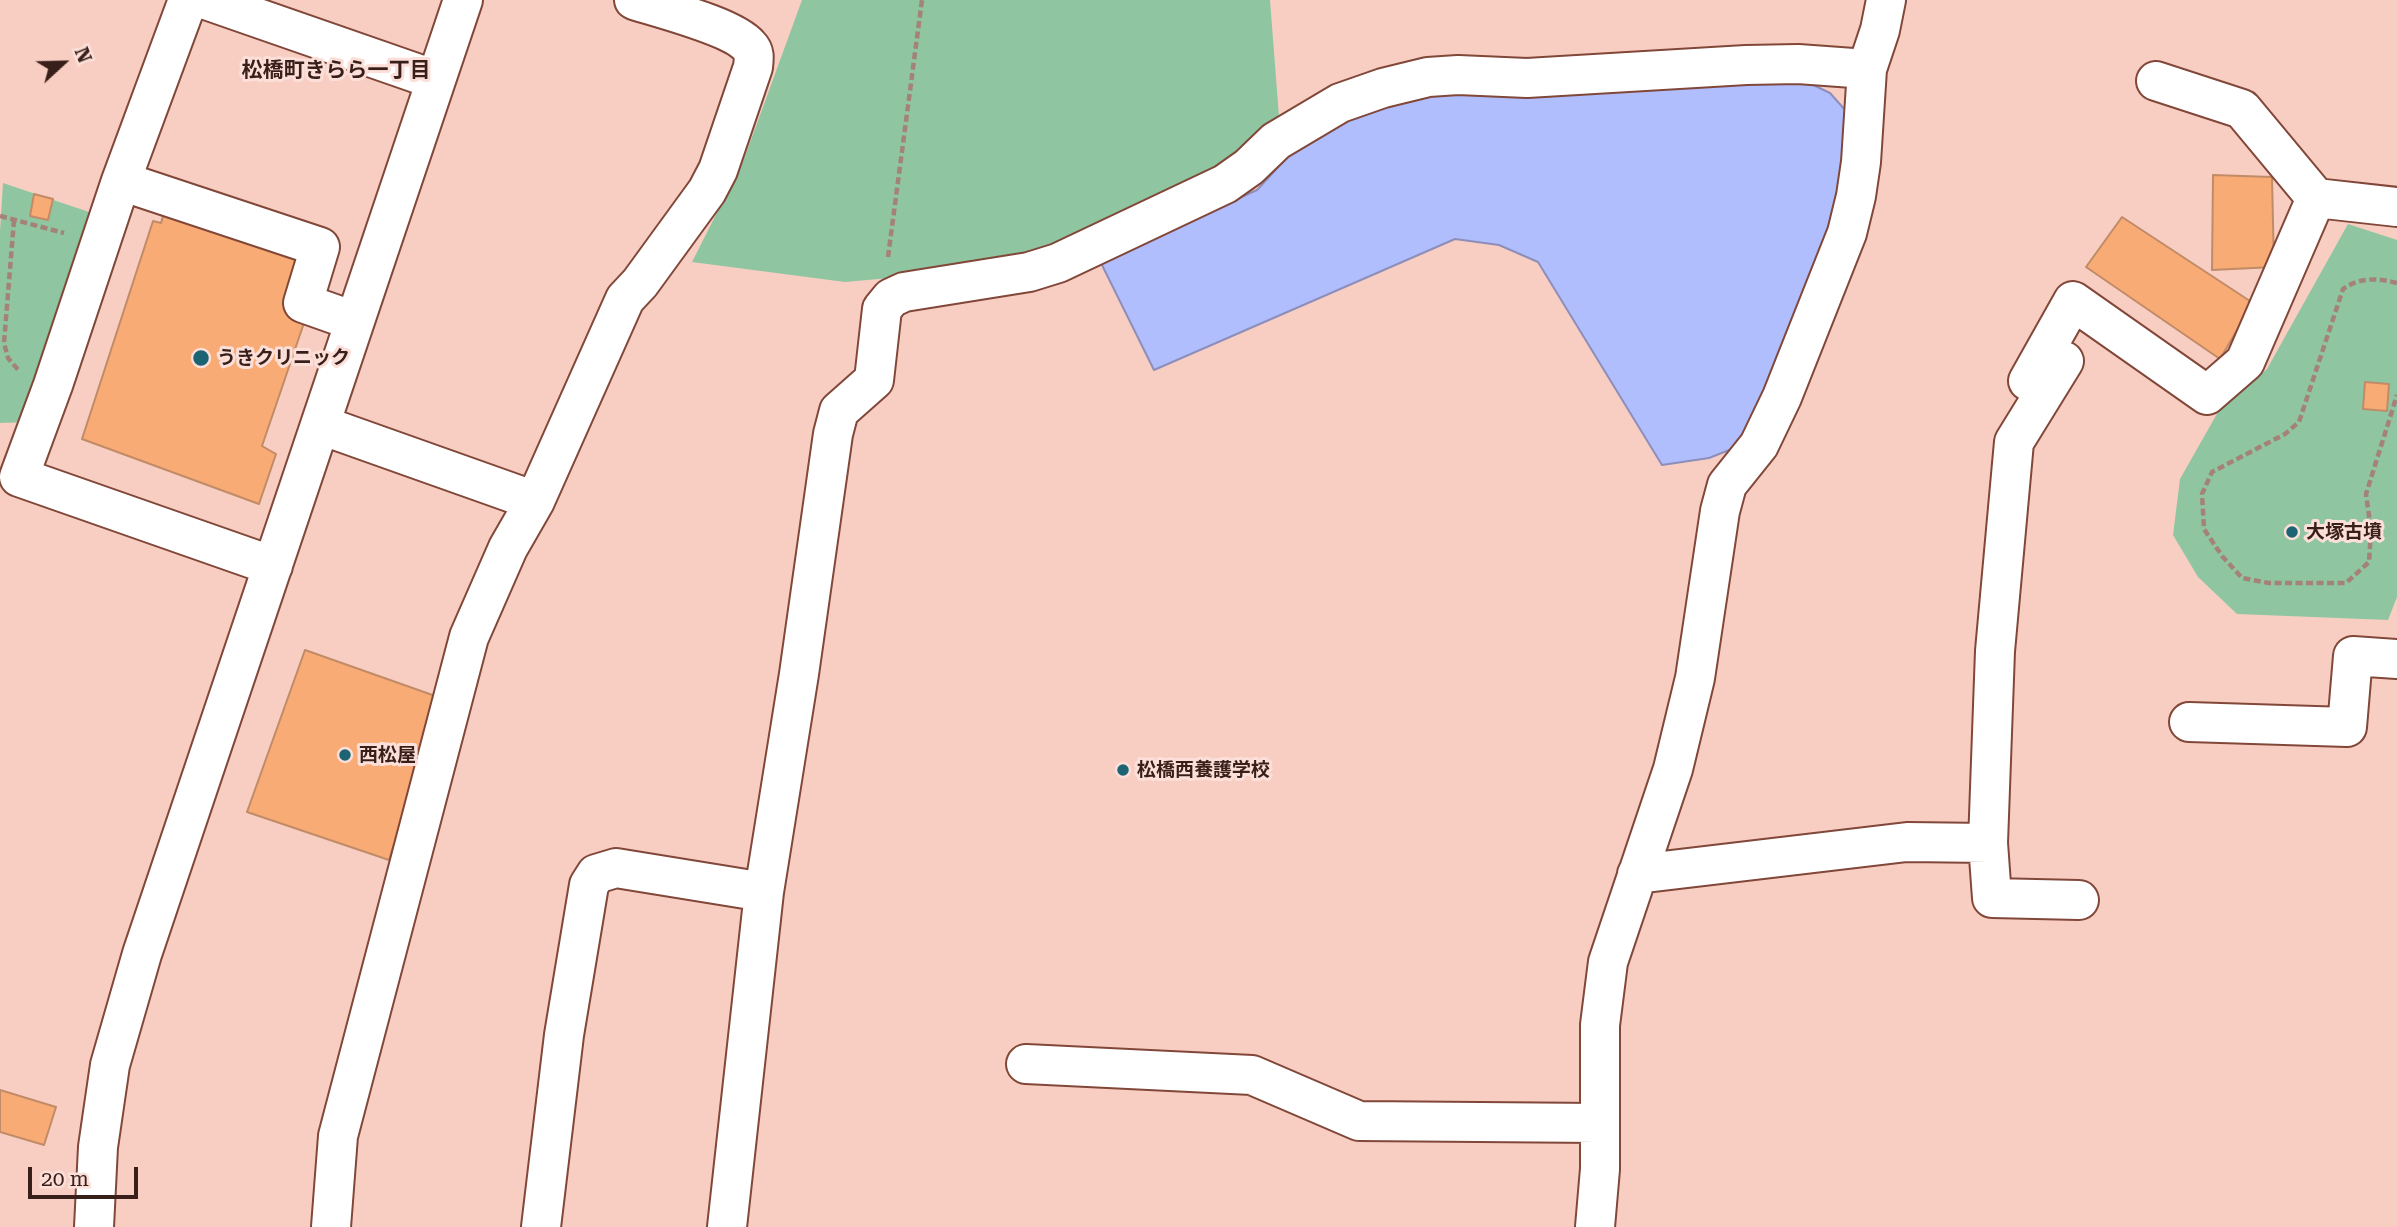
<!DOCTYPE html>
<html>
<head>
<meta charset="utf-8">
<style>
  body { margin:0 }
  #map { position:relative; width:2397px; height:1227px; overflow:hidden; background:#f8cec3; font-family:"Roboto Serif",serif }
  canvas { display:block }
  .north { position:absolute; left:28px; top:28px; width:70px; height:70px; -webkit-text-stroke:5px #fbdfd8; paint-order:stroke; rotate:68deg; font-size:19px; font-weight:700; line-height:28px; text-align:center; color:#381f19 }
  .north::after { content:''; display:block; margin:auto; width:24px; height:32px; background:#381f19; clip-path:polygon(50% 0,100% 100%,50% 72%,0 100%) }
  .scale { position:absolute; left:28px; top:1167px; width:110px; height:32px; box-sizing:border-box; border:4px solid #381f19; border-top:0; padding-left:9px; font-size:21px; line-height:24px; white-space:nowrap; color:#381f19; -webkit-text-stroke:5px #fbdfd8; paint-order:stroke }
</style>
</head>
<body>
<div id="map">
<canvas width="2397" height="1227"></canvas>
<div class="north">N</div>
<div class="scale">20 m</div>
</div>
<script>
const ctx = document.querySelector('canvas').getContext('2d');
ctx.lineJoin = 'round';
function fillPath(path, color) { ctx.fillStyle = color; ctx.fill(path, 'evenodd'); }
function strokePath(path, color, width, dash) { ctx.strokeStyle = color; ctx.lineWidth = width; ctx.lineCap = dash ? 'butt' : 'round'; ctx.setLineDash(dash || []); ctx.stroke(path); }
function write(font, color, halo, rows, align = 'center') {
  ctx.font = font + ' "Roboto Serif","Noto Sans JP",serif'; ctx.lineWidth = 6; ctx.setLineDash([]); ctx.textBaseline = 'middle'; ctx.strokeStyle = halo; ctx.fillStyle = color; for (const [text, x, y, turn = 0] of rows) {
    ctx.save(); ctx.translate(x, y); ctx.rotate((+turn || 0) * Math.PI / 180); ctx.textAlign = isNaN(turn) ? turn : align; if (halo) ctx.strokeText(text, 0, 0); ctx.fillText(text, 0, 0); ctx.restore();
  }
}
fillPath(new Path2D(`
  M802,0H1270L1279,117L1210,179L1037,255L912,276L845,282L692,262L744,159Z
  M3,183L95,214L26,422L0,423V231Z
  M2348,224L2397,240V597L2388,620L2237,614L2198,577L2173,535L2180,479L2218,412L2267,369Z`), '#8fc6a1');
const water = new Path2D(`
  M1805,81L1830,93L1846,111L1840,212L1742,445L1709,458L1662,465L1538,262L1499,245L1455,239L1154,370L1100,261L1257,190L1292,152L1339,117L1430,87Z`);
fillPath(water, '#b1befe');
strokePath(water, '#8d8eb9', 2);
const building = new Path2D(`
  M2213,175L2272,177L2274,267L2212,270Z
  M174,178L257,208L320,276L262,446L276,454L259,504L82,439L153,221L161,223Z
  M34,194L53,199L48,220L30,216Z
  M2122,217L2253,303L2220,359L2086,267Z
  M2365,382L2389,384L2387,411L2363,409Z
  M305,650L441,698L389,860L247,812Z
  M0,1090L56,1107L44,1145L0,1132Z`);
fillPath(building, '#f8ab74');
strokePath(building, '#c18b67', 2);
const minor = new Path2D(`
  M188,0L121,181L53,385L19,477L273,566
  M206,0L436,80
  M2156,81L2242,109L2316,198L2397,207
  M121,181L320,247L303,303L354,321
  M2028,381L2073,301L2207,395L2245,362L2316,198
  M321,425L535,501
  M2189,722L2347,727L2353,656L2397,659
  M1988,843L1992,898L2079,900
  M1637,874L1907,842L1988,843L1995,651L2014,442L2064,361
  M1026,1064L1252,1075L1359,1121L1598,1123
  M94,1227L98,1147L110,1065L142,954L463,0
  M331,1227L338,1136L469,637L508,548L535,501L625,299L640,283L707,191L718,170L753,67C754,58 755,52 749,46C732,26 661,9 634,0
  M541,1227L564,1035L589,885L596,874L616,868L764,892
  M727,1227L764,892L799,674L833,434L839,411L874,380L882,309L891,298L904,292L1029,272L1058,263L1225,184L1249,167L1276,141L1340,103L1383,88L1428,77L1458,75L1527,78L1746,65L1798,64L1867,69
  M1595,1227L1600,1169V1025L1608,962L1673,769L1695,678L1720,511L1727,485L1759,445L1782,397L1847,233L1856,196L1861,162L1867,69L1880,30L1886,0`);
strokePath(minor, '#814739', 42);
strokePath(new Path2D(`
  M0,216L64,233
  M14,220L4,343L8,358L20,372
  M888,257L922,0
  M2397,283C2378,278 2360,277 2343,289L2299,422L2285,434L2212,472L2202,494L2204,529L2222,556L2242,578L2269,583H2346L2369,562L2371,530L2366,494L2397,395`), '#a48179', 4.5, [7, 3.5]);
strokePath(minor, '#fff', 38);
for (const [x, y, r, color] of [
  [201,358,9,"#1c6373"],
  [2292,532,7,"#1c6373"],
  [345,755,7,"#1c6373"],
  [1123,770,7,"#1c6373"]
]) { const dot = new Path2D(); dot.arc(x, y, r, 0, 2 * Math.PI); ctx.fillStyle = color; ctx.fill(dot); strokePath(dot, '#fbdfd8', 2.5); }
write('bold 19px', '#381f19', '#fbdfd8', [
  ["うきクリニック",217,358],
  ["大塚古墳",2306,532],
  ["西松屋",359,755],
  ["松橋西養護学校",1137,770]
], 'left');
write('bold 21px', '#381f19', '#fbdfd8', [
  ["松橋町きらら一丁目",336,71]
]);
</script>
</body>
</html>
